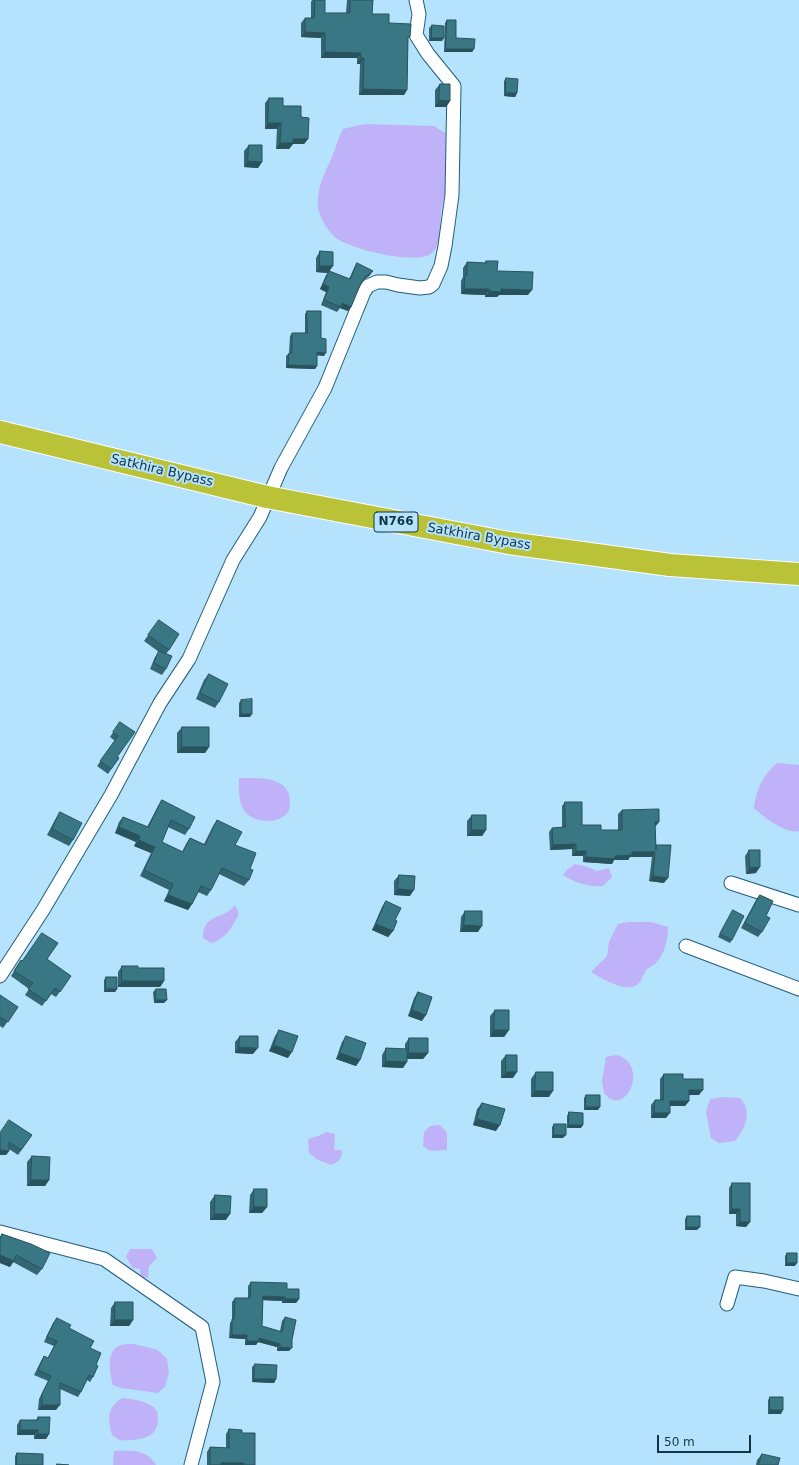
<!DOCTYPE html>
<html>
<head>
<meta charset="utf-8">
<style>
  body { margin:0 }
  #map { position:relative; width:799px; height:1465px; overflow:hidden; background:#b5e2fc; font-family:"DejaVu Sans",sans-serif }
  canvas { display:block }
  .scale { position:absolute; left:657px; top:1435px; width:94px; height:18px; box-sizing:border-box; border:2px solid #123444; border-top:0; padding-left:5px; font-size:12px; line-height:14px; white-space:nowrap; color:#123444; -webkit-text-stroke:3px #b5e2fc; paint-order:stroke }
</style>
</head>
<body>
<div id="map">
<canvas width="799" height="1465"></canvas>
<div class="scale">50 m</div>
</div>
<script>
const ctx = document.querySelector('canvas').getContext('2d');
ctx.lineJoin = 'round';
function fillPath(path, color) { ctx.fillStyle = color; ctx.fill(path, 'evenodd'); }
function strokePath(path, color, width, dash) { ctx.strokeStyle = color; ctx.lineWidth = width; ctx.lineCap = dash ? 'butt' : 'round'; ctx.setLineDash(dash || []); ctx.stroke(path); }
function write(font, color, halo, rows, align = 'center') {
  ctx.font = font + ' "DejaVu Sans",sans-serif'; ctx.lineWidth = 4; ctx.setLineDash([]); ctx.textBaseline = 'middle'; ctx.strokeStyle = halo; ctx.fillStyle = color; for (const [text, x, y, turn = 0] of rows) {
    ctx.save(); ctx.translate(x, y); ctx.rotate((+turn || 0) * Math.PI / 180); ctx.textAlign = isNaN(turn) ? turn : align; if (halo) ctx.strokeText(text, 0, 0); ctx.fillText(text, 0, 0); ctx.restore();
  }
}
fillPath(new Path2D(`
  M365,124L434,126L447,134C447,154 448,175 445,195C444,201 441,206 441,212C440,223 441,246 432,253C418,266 350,249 336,238C328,232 319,216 318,207C316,189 325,173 332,157C336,148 338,138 343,129Z
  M777,763L799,765V831C787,835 762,816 754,808C755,792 764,773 777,763Z
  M239,778C257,778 291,775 290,803C290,808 289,813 284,816C273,825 249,821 243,809C238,799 239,788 239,778Z
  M575,864L588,867L597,871L609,868L612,877L603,886C589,887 575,883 563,875L568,869Z
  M235,905L239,914C232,927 226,939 211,943L203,938C203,912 225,920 235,905Z
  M629,922H651L668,927C668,940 665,954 655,964C653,966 649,967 647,969C641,976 642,986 631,987C619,989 601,978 591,972L607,956L609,942L618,924Z
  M616,1055C646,1062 632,1108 611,1099C609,1099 606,1095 604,1093L602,1081L606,1057Z
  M724,1097L740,1098C753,1111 745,1130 735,1141L719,1143L711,1138L706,1112L710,1099Z
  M440,1125L447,1133V1150L430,1151L423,1146L424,1132L430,1126Z
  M327,1132L335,1134L334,1150H342C342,1159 339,1162 331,1165L318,1160L309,1153L308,1139L318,1136Z
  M130,1249H152L157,1258L149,1266L148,1278L141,1277L140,1269L133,1268L126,1257Z
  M134,1344L158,1350L167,1359L169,1373L165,1387L158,1393L121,1388L113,1385C110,1373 105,1350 121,1345C125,1344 130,1344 134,1344Z
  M122,1398C132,1399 143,1400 152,1406C157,1410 158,1413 158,1419C158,1435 146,1439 132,1440C129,1440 123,1441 120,1440C117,1439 114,1436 112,1435C108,1418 106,1409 122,1398Z
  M114,1451C131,1450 147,1449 156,1465H113Z`), '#c0b2f8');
const street = new Path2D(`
  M731,883L799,905
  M686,946L799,989
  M0,976L43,910L111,795L160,703L189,659L233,560L260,517L281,468L325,388L364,292L368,286L377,282H386L398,285L420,288L429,287L433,284L441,266L445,246L452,195L454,86L428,54L416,35L419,14L416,0
  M0,1232L104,1259L202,1327L213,1382L191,1465
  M727,1304L735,1277L764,1281L799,1289`);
const highway = new Path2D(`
  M0,432L267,497L509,543L670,565L799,574`);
strokePath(street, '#205d7b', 15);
strokePath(highway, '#fff', 24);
strokePath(street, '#fff', 13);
strokePath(highway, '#bac237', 22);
fillPath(new Path2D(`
  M312,0H325V13H346L347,0H373L372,14L389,23L408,41L407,90L404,95H359L360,64H357V58H321V38L301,37V23L305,18H311V2Z
  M447,20L456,38L474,49L472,52H444L445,23Z
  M432,25L442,41H429V28Z
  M506,78L517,93L515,97L504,96V81Z
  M440,84L450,101L446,107H435V90Z
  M269,98L283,106L301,117L308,139L304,144H293L289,149H276L277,129H265V103Z
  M249,145L262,162L258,168L244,167V151Z
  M320,251L330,271L349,279L354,268L357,263L373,271L369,276L362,281L361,283L351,307L348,311L340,308L337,312L321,305L326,292L320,289L326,275L328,273L316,272V258Z
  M486,261L497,271L528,295H499L497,297H485V295L461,294V281L463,277V268L467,262L485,263Z
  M307,311L321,338L324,356L317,355V366L315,369L286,368V356L289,353L290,336L292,333H305V314Z
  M159,620L169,650L166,654V669L162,675L150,669L155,657L159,652L144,641Z
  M209,674L219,702L215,708L196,699L204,680Z
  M241,700L250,717H239V703Z
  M120,722L117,757L119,758L108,774L97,766L115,741L110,737Z
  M182,727L209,747L205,753H177V733Z
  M162,800L189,829L185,835L168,827L162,842L182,852L186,844L190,838L204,844L213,826L217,820L235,845L250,869L249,880L244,886L219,874L211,890L207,896L198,892L192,904L188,910L164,901L169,890L140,876L151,853L134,846L136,842L115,833L119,822L123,817L147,827L158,806Z
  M565,802L582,825L601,830H618V814L622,810L656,826H655L656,846L664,883L649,881L652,857H630L628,860H614L612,864L583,862V856H572V849L550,850L549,832L552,828L562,827V806Z
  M60,812L73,840L69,846L47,835L56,818Z
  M472,815L486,830L482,836H467V821Z
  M749,850L756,873L746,874L745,856Z
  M399,875L410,896L394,895V881Z
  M760,895L766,916L762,932L758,937L741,928L756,900Z
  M386,901L395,920L393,931L388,937L372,930L382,907Z
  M733,910L732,940L730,943L718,937Z
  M465,911L478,932H460L461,917Z
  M47,959L71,976L56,997L51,994L42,1006L25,995L29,989L11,976L21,960L22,961Z
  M122,966L138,968L164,981L160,987H118V972Z
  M106,977L117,989L115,992H104V980Z
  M156,989L164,1003H154L153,992Z
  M418,992L422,1021L408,1016L414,998Z
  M0,995L18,1007L3,1028L0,1026Z
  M495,1010L509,1030L504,1037H490V1016Z
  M279,1030L288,1058L269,1051L275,1036Z
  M240,1036L253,1054L235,1053V1042Z
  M346,1036L360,1060L356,1066L336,1059L342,1042Z
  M409,1038L428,1053L423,1059H407L403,1068L382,1067V1055L386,1048L405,1049V1044Z
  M506,1055L513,1078H501V1061Z
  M536,1072L549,1097H531V1079Z
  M664,1074L683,1079L699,1095H689V1101L685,1106H670L666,1118H651V1105L655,1100H660V1079Z
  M586,1095L598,1110H584V1098Z
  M482,1103L496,1131L473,1125L477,1109Z
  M569,1112L581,1128H567V1116Z
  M9,1120L32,1135L18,1155L9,1149V1151L6,1155Z
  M554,1124L563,1138H552V1127Z
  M32,1156L49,1180L45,1186H27V1162Z
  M732,1183L750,1222L746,1227L736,1226V1214H729V1188Z
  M254,1189L267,1207L262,1213H249L250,1195Z
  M215,1195L226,1220H210V1202Z
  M687,1216L697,1230H685V1219Z
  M2,1234L42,1269L37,1275L13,1262L10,1267L0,1263V1237Z
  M787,1253L795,1266H785V1256Z
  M251,1282L287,1289L299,1299L296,1303H282V1301L263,1300L262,1326L280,1331L282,1321L285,1317L289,1351H277V1347L258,1342L256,1345H245V1339L229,1338L230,1323L232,1320V1302L235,1298H248V1286Z
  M115,1302L133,1320L129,1326H110L111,1308Z
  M57,1318L69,1328L90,1348L96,1365L93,1377L90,1382L87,1380L81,1392L78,1397L60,1389L56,1410H38L39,1399L48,1381L34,1375L41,1361L44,1356L48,1358L54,1346L44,1342L53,1323Z
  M255,1364L276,1379L274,1383L252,1382V1367Z
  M770,1397L781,1414H768V1400Z
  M38,1417L49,1434L46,1439H34V1435H17V1425L20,1420H36Z
  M229,1429L242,1433L255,1465H207V1452L210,1447L226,1448V1434Z
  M17,1453L43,1465H15V1456Z
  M762,1454L778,1465H756L757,1460Z`), '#326672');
fillPath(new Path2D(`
  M305,32L325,33L321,38L301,37Z
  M432,38H444L442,41H429Z
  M446,49H474L472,52H444Z
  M325,52L361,53L357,58H321Z
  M361,58H364L360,64H357Z
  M363,89L407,90L404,95H359Z
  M506,93H517L515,97L504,96Z
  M439,100L450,101L446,107H435Z
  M268,123H281L277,129H265Z
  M293,139H308L304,144H293L289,149H276L280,143Z
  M248,161L262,162L258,168L244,167Z
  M320,266H333L328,273L329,271L328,273L316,272Z
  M373,271L369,276L362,281L365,277Z
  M323,284L329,287L326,292L320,289Z
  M464,289H489L485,295L461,294Z
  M501,289L532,290L528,295H499L497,297H485L489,291Z
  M342,303L351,307L348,311L340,308Z
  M317,352L326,353L324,356L315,355Z
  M288,365L317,366L315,369L286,368Z
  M241,714H252L250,717H239Z
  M182,747H209L205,753H177Z
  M655,822H659L656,826H652Z
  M119,827L140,836L136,842L115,833Z
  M472,830H486L482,836H467Z
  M139,840L155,847L151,853L134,846Z
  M576,844L572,849L550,850L553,845Z
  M576,851H586L583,856H572Z
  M632,852H655L652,857H630L628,860H614L612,864L583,862L586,857L615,856Z
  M760,867L756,873L746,874L750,868Z
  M653,876L668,878L664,883L649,881Z
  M398,889L414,890L410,896L394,895Z
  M168,895L192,904L188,910L164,901Z
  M376,924L393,931L388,937L372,930Z
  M464,925L482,926L478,932H460Z
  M122,981H164L160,987H118Z
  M106,989H117L115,992H104Z
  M156,1000H167L164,1003H154Z
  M412,1010L426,1015L422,1021L408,1016Z
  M494,1030H509L504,1037H490Z
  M274,1045L292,1052L288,1058L269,1051Z
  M239,1047L258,1048L253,1054L235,1053Z
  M340,1053L360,1060L356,1066L336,1059Z
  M409,1053H428L423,1059H405Z
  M386,1061L407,1062L403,1068L382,1067Z
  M506,1072H517L513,1078H501Z
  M689,1090H703L699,1095H685Z
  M535,1091H553L549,1097H531Z
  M670,1101H689L685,1106H667Z
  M586,1107H600L598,1110H584Z
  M654,1113H670L666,1118H651Z
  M477,1119L500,1125L496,1131L473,1125Z
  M569,1125H583L581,1128H567Z
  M554,1135H566L563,1138H552Z
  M0,1150L9,1151L6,1155H0Z
  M31,1180H49L45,1186H27Z
  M254,1207H267L262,1213H249Z
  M732,1209H740L736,1214H729Z
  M215,1214H230L226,1220H210Z
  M740,1222H750L746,1227L736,1226Z
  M687,1227H700L697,1230H685Z
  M0,1255L14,1261L10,1267L0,1263Z
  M787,1263H797L795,1266H785Z
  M263,1296L285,1297L282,1301L260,1300Z
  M285,1299H299L296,1303H282Z
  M115,1320H133L129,1326H110Z
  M232,1335H247L245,1339L229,1338Z
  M259,1338L280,1344L277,1347L258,1342L256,1345H245L247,1341Z
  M280,1347L292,1348L289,1351H277Z
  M254,1379H276L274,1383L252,1382Z
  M42,1405H60L56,1410H38Z
  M770,1410H783L781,1414H768Z
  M20,1430H38L34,1435H17Z
  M38,1434H49L46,1439H34Z
  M221,1463H244L243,1465H220Z`), '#29535c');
const building = new Path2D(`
  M315,0H325V13H350V0H373L372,14H389V23L411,24L410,37H408L407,90L363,89L364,58H361V53L325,52V33L305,32V18H314Z
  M447,20H456V38L475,39L474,49H446Z
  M432,25L444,26V38H432Z
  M506,78L518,79L517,93H506Z
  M440,84H450V101L439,100Z
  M269,98H283V106H301V117L309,118L308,139H293V143H280L281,123H268Z
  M249,145H262V162L248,161Z
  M320,251L333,252V266H320Z
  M486,261H498L497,271L533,272L532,290L501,289V292L489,291V289H464L465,275H467V262L486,263Z
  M357,263L373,271L365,277L361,283L351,307L342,303L341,307L324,300L329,287L323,284L329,271L350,279Z
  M307,311H321V338L326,339V353L317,352V366L288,365L289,353H292V333H307Z
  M159,620L179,634L169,650L148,635Z
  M159,651L172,656L166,669L154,663Z
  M209,674L228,684L219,702L200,693Z
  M252,699V714H241V700Z
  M120,722L135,732L117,757L119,758L111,769L100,761L118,736L113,732Z
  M182,727H209V747H182Z
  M162,800L195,817L189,829L171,820L162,842L183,852L190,838L205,845L217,820L242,832L235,845L256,853L250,869L253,870L249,880L222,868L211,890L201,886L192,904L168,895L173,884L144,870L155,847L139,840L140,836L119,827L123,817L148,827Z
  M565,802H582V825H601V830H622V810L659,809V822H655L656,850V845H671L668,878L653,876L655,852H632V855L615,856V859L586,857V851H576V844L553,845L552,828L565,827Z
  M60,812L82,823L73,840L52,829Z
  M472,815H486V830H472Z
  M749,850H760V867L750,868Z
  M399,875L415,876L414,890L398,889Z
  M760,895L773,901L766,916L770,918L762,932L745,923Z
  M386,901L401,908L395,920L397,921L393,931L376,924Z
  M733,910L744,916L732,940L720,934Z
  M465,911H482V926L464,925Z
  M42,933L58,943L47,959L71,976L60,992L55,988L46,1001L28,989L33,983L14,971L21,960L22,961Z
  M122,966H138V968H164V981H122Z
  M106,977H117V989H106Z
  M156,989H166L167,1000H156Z
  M418,992L432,997L426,1015L412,1010Z
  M0,995L18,1007L8,1022L0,1017Z
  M495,1010H509V1030H494Z
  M279,1030L298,1036L292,1052L274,1045Z
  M240,1036H258V1048L239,1047Z
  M346,1036L366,1043L360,1060L340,1053Z
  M409,1038H428V1053H409Z
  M386,1048L407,1049V1062L386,1061Z
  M506,1055H517V1072H506Z
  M536,1072H553V1091H535Z
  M664,1074H683V1079H703V1090H689V1101H670V1113H654L655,1100H663Z
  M586,1095H600V1107H586Z
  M482,1103L505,1109L500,1125L477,1119Z
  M569,1112L583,1113V1125H569Z
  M9,1120L32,1135L21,1150L9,1142V1151L0,1150V1133Z
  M554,1124H566V1135H554Z
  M32,1156L50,1157L49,1180H31Z
  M732,1183H750V1222H740V1209H732Z
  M254,1189H267V1207H254Z
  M215,1195L231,1196L230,1214H215Z
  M687,1216H700V1227H687Z
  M2,1234L31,1244L50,1253L42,1269L16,1255L14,1261L0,1255V1240Z
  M787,1253H797V1263H787Z
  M251,1282L287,1283V1289H299V1299H285V1297L263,1296L262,1326L282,1332L285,1317L296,1320L292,1340V1348L280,1347V1344L259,1338V1341H247V1335H232V1319H234L235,1298H250Z
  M115,1302H133V1320H115Z
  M57,1318L71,1325L69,1328L94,1341L90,1348L101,1353L96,1365L98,1366L93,1377L89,1375L81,1392L60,1383V1405H42V1394L51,1376L38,1370L44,1356L48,1358L57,1341L47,1337Z
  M255,1364L277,1365L276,1379H254Z
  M770,1397H783V1410H770Z
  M38,1417H50L49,1434H38V1430H20V1420H38Z
  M229,1429L242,1430V1433H255V1465H244V1463H221V1465H210V1447L229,1448Z
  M17,1453L43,1454V1465H17Z
  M762,1454L780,1458L778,1465H759Z
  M57,1464L69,1465H57Z`);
fillPath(building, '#3a7784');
strokePath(building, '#29535c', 1);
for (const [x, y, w] of [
  [396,522,44]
]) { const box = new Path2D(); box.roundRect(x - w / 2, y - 10, w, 20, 3); ctx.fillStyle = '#b5e2fc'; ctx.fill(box); strokePath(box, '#123444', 1); }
write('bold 12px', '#123444', null, [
  ["N766",396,522]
]);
write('13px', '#123444', '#b5e2fc', [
  ["Satkhira Bypass",162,471,13],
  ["Satkhira Bypass",479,537,10]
]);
</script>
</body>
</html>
